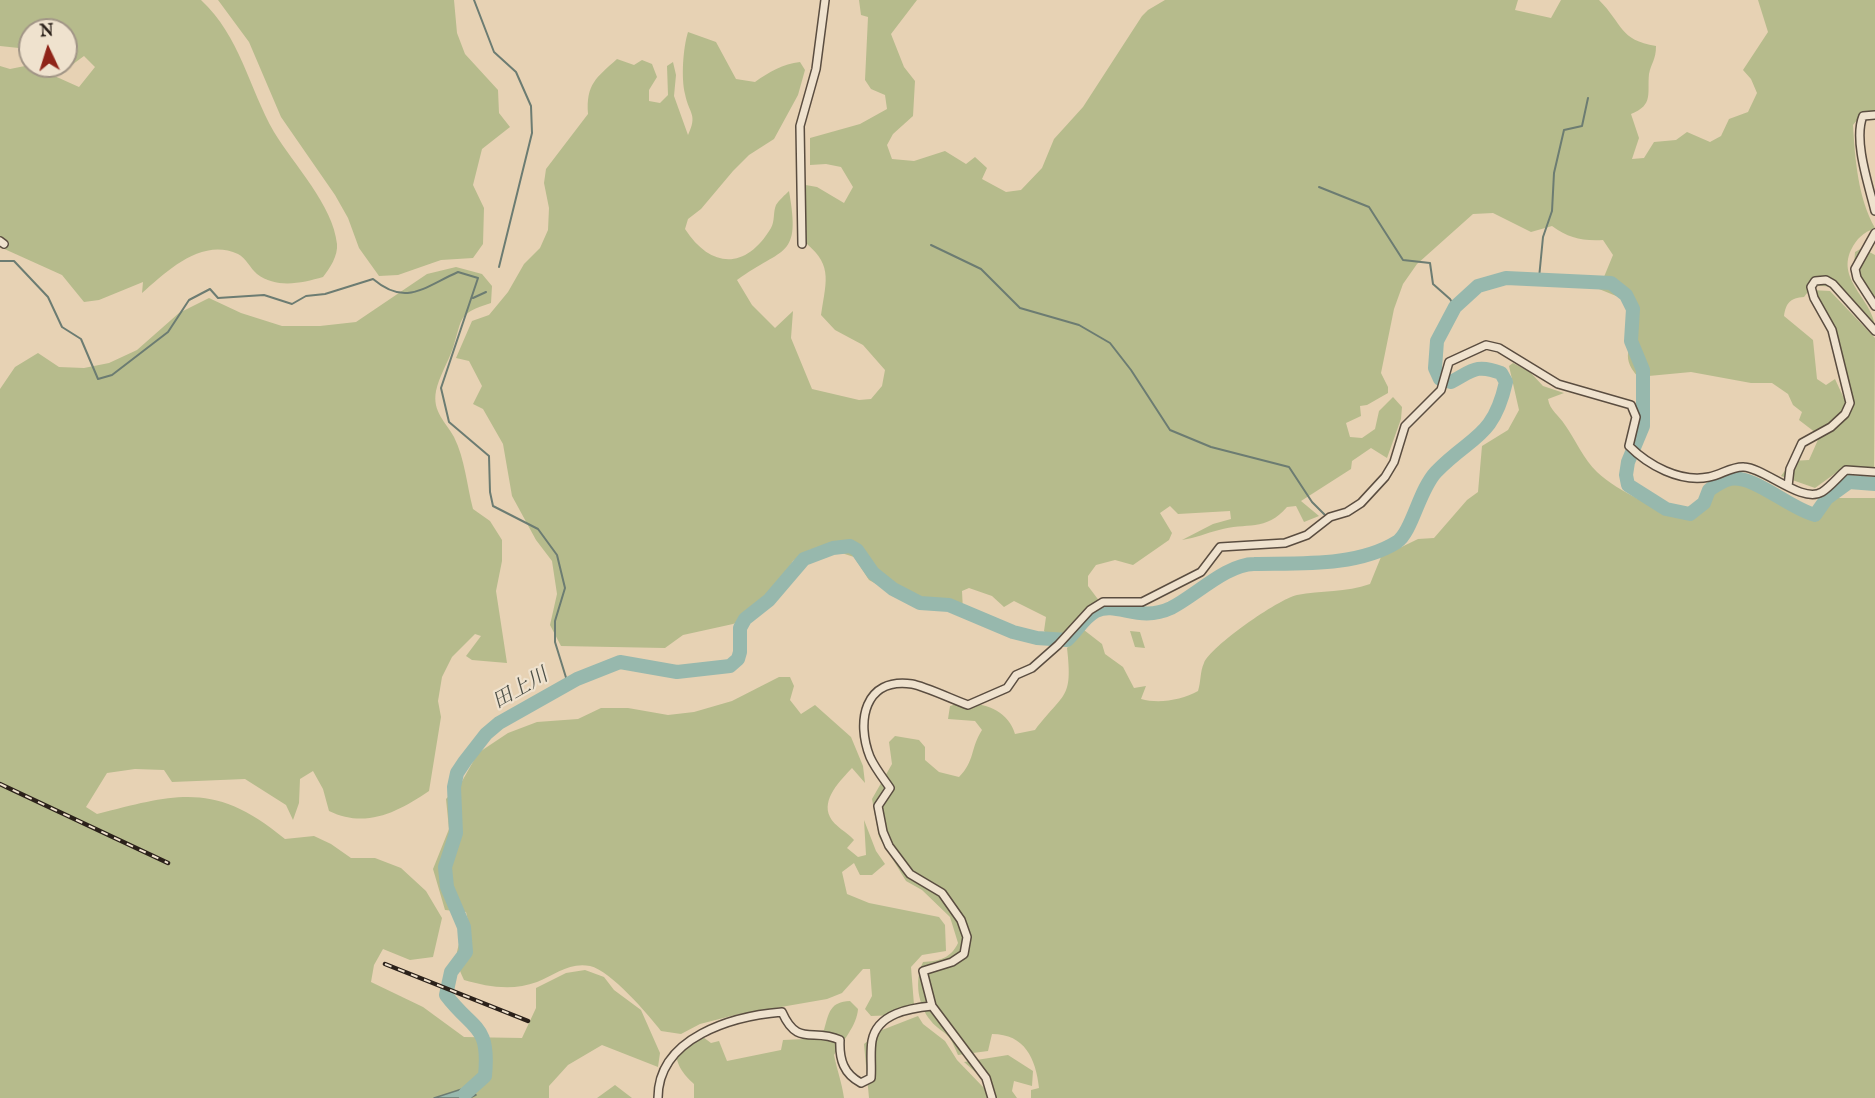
<!DOCTYPE html>
<html>
<head>
<meta charset="utf-8">
<style>
  body { margin:0 }
  #map { position:relative; width:1875px; height:1098px; overflow:hidden; background:#e7d2b4; font-family:"IM FELL English",serif }
  canvas { display:block }
  .north { position:absolute; left:18px; top:18px; width:60px; height:60px; box-sizing:border-box; background:#efe2ce; border:2px solid #a19586; border-radius:50%; rotate:356deg; font-size:16px; font-weight:700; line-height:24px; text-align:center; color:#2b211a }
  .north::after { content:''; display:block; margin:auto; width:21px; height:27px; background:#8f2418; clip-path:polygon(50% 0,100% 100%,50% 72%,0 100%) }
</style>
</head>
<body>
<div id="map">
<canvas width="1875" height="1098"></canvas>
<div class="north">N</div>
</div>
<script>
const ctx = document.querySelector('canvas').getContext('2d');
ctx.lineJoin = 'round';
function fillPath(path, color) { ctx.fillStyle = color; ctx.fill(path, 'evenodd'); }
function strokePath(path, color, width, dash) { ctx.strokeStyle = color; ctx.lineWidth = width; ctx.lineCap = dash ? 'butt' : 'round'; ctx.setLineDash(dash || []); ctx.stroke(path); }
function write(font, color, halo, rows, align = 'center') {
  ctx.font = font + ' "IM FELL English","Noto Serif JP",serif'; ctx.lineWidth = 4.5; ctx.setLineDash([]); ctx.textBaseline = 'middle'; ctx.strokeStyle = halo; ctx.fillStyle = color; for (const [text, x, y, turn = 0] of rows) {
    ctx.save(); ctx.translate(x, y); ctx.rotate((+turn || 0) * Math.PI / 180); ctx.textAlign = isNaN(turn) ? turn : align; if (halo) ctx.strokeText(text, 0, 0); ctx.fillText(text, 0, 0); ctx.restore();
  }
}
fillPath(new Path2D(`
  M0,0H201C240,36 249,88 274,132C294,165 333,205 337,244C338,256 330,268 323,277C302,283 277,289 257,274C250,268 246,258 238,254C202,237 167,271 142,293L143,282L99,300L84,302L62,275L0,247V66L10,69L30,65L79,87L95,67L84,56L65,70L59,66H66V30H30V55L19,48L0,46Z
  M218,0H454L457,33L465,54L498,90L499,113L510,127L482,149L473,185L484,208L483,244L473,258L441,260L398,275L379,276L359,248L348,218L335,195L281,117L249,42Z
  M859,0H917L891,34L904,67L915,81L913,116L893,134L887,145L892,159L914,161L945,151L966,164L975,157L987,168L982,179L1006,192L1021,190L1042,168L1054,139L1083,107L1142,16L1148,10L1165,0H1518L1515,10L1551,18L1561,0H1599C1623,24 1619,40 1656,46C1656,60 1651,63 1649,74C1647,93 1654,105 1631,114L1639,138L1632,159L1644,158L1654,142L1676,140L1687,132L1710,142L1721,136L1729,119L1748,112L1757,93L1751,79L1743,70L1768,32L1758,0H1875V113L1862,114L1853,125C1855,159 1858,198 1875,228C1863,233 1857,238 1851,250C1836,281 1875,301 1875,329L1832,287L1813,285L1804,297C1790,298 1786,303 1784,316L1813,340L1817,379L1826,385L1835,379L1847,405L1845,410L1816,433L1799,420L1802,412L1793,405L1788,394L1772,383H1751L1691,372L1638,377C1618,354 1633,346 1639,321L1628,312L1621,298L1599,289L1613,255L1603,240C1581,241 1569,238 1552,226L1531,232L1493,213L1473,214L1417,264L1403,284L1394,309L1381,373L1388,387V393L1367,405L1360,406L1361,416L1346,423L1350,437L1362,438L1375,429L1379,411L1393,397L1402,407L1401,419L1387,458L1371,448L1352,461L1351,469L1301,501L1319,516L1304,522L1296,506L1287,507C1266,532 1246,522 1219,530C1206,533 1196,538 1182,540L1213,524L1231,519L1230,511L1178,514L1170,506L1160,513L1172,533L1169,540L1133,565L1115,560L1096,565L1088,576V586L1100,602C1085,608 1071,621 1065,636L1054,641L1044,631L1046,617L1014,601L1004,607L992,596L969,588L962,591L963,611L945,607H918L869,580L854,557L823,547L809,550L793,561L764,607L756,615L733,624L683,635L665,648L561,646L550,625L557,594L552,561L536,540L512,496L503,444L483,409L473,404L482,386L469,361L456,358L472,321L489,315L508,292L524,264L540,248L548,230L549,208L544,183L546,169L588,114C586,84 596,78 617,59L634,65L642,60L652,64L657,77L649,90V101L660,103L668,95L667,66L673,62L676,75L674,96L688,135C698,114 689,114 685,94C681,78 683,48 688,32L716,42L736,79L755,82C769,72 783,64 800,62L805,70L798,95L774,139L749,155L733,171L701,209L688,219L685,229C711,269 746,270 771,228C775,221 773,212 776,205C779,200 785,195 789,191C801,259 784,246 737,280L752,305L775,328L793,311L791,338L812,389L859,400L871,399L882,386L885,370L863,345L835,330L821,315C827,277 833,264 801,239L800,184L817,187L844,203L853,187L841,167L826,164L810,165V138L860,124L887,109L885,95L871,89L865,80L868,17L861,15Z
  M1862,248L1875,255V309L1854,265L1855,252Z
  M456,267L482,274L492,286L491,303C457,314 463,317 453,348C448,362 439,377 436,391C432,412 446,422 454,437C465,459 467,486 473,509L490,521L502,540V561L496,591L507,663L472,660L466,656L481,636L475,634L452,657L442,677L438,701L441,717L429,791C398,812 366,829 329,811L323,789L313,771L300,779L299,803L293,820L286,805L245,779L172,782L164,770L135,769L107,773L86,807L97,814C179,793 216,782 285,839L314,836L331,844L351,858H375L401,868L426,891L442,918L433,957L410,960L383,949L374,965L371,982L423,1007L464,1037L522,1038L536,1008V988L566,973L585,970L604,977L614,990L641,1010L660,1053L658,1067L602,1045L568,1065L549,1086V1098H0V389L15,367L38,353L59,367L84,368L109,363L137,350L179,313L209,298L241,313L282,326H320L356,322L427,274Z
  M1811,290L1830,291L1875,338L1874,469L1844,467L1815,488L1781,476L1792,461L1809,460L1821,433L1851,410C1851,370 1832,330 1810,298Z
  M1513,363L1530,372L1543,386L1564,393L1548,399C1550,411 1559,415 1565,425C1575,439 1584,460 1597,472C1618,492 1664,513 1692,518C1705,506 1710,487 1723,478C1750,461 1790,514 1821,511L1833,498H1875V1098H1031V1090L1039,1088C1036,1059 1025,1034 992,1034L988,1051L958,1055C955,1049 953,1042 949,1037C944,1031 936,1028 931,1021C918,1006 914,980 923,962C940,961 951,958 958,943L950,917L922,890L906,881L879,837L872,799L892,764L889,742L895,736L919,740L925,747V760L939,772L959,777C975,761 970,749 982,730L975,721L948,719L950,706C975,699 1007,707 1015,734L1035,730C1064,692 1073,700 1067,648L1084,630L1102,644L1105,654L1123,667L1134,688L1146,686L1141,699C1159,704 1182,700 1198,691C1201,682 1200,671 1204,663C1210,647 1278,599 1297,595C1321,590 1346,593 1370,584L1381,557L1418,539L1434,538L1467,500L1478,492L1482,446L1508,430L1519,410L1509,366Z
  M1130,631L1140,632L1145,648L1135,647Z
  M779,677H790L794,686L790,700L801,714L815,705L851,737L863,766L865,783L852,768C841,780 821,799 830,817C834,826 847,832 854,840L847,848L858,857L866,855L864,820L876,851L885,864L872,875H860L854,863L842,872L847,894L869,903L939,917L945,925L946,951L922,955L911,967L914,1005L896,1015L871,1016L865,1009L872,996L870,969H863L842,993L827,999L735,1015L700,1024L681,1034L661,1031C647,1013 611,971 590,966C569,962 555,975 537,982C513,991 488,987 464,980C452,954 456,949 469,925L466,912L445,910L433,869L449,829L446,799L461,783L478,753L508,733L537,722L578,719L601,708H628L668,715L694,712L732,701Z
  M850,1001L858,1009C857,1025 843,1041 834,1055C837,1070 842,1083 844,1098H694V1084C683,1074 674,1063 677,1047L699,1034L711,1043L719,1041L727,1061L781,1050L783,1040L805,1039L824,1030C829,1012 830,1002 850,1001Z
  M918,1016L923,1024L945,1041L957,1060L984,1088L988,1098H869L864,1044L882,1030Z
  M1008,1055L1033,1071L1032,1086L1014,1081L1012,1091L1017,1098H995L981,1077L964,1062Z
  M615,1085L632,1098H597Z`), '#b6bb8c');
const water = new Path2D(`
  M465,1088L476,1095L470,1098H434Z`);
fillPath(water, '#97b8ad');
strokePath(water, '#6c7c72', 1.5);
strokePath(new Path2D(`
  M474,0L494,52L516,72L531,106L532,133L499,267
  M1319,187L1369,207L1403,260L1430,263L1433,284L1450,299L1455,307
  M931,245L981,269L1020,308L1079,325L1110,343L1131,370L1170,430L1211,447L1289,467L1312,502L1325,515
  M0,261H14L48,297L62,327L81,339L98,379L112,375L168,332L189,300L210,289L218,298L264,295L292,304L306,296L325,294L373,279C406,307 424,287 458,272L478,278L441,388L449,422L489,456L490,492L493,506L538,529L557,555L565,588L555,621V642L568,684
  M1539,278L1543,237L1552,211L1554,173L1564,130L1582,126L1588,98
  M473,298L486,292`), '#6c7c72', 2);
strokePath(new Path2D(`
  M465,1094L485,1076C490,1023 473,1031 446,995L451,972L466,952L464,927L447,887L445,867L456,833L454,787L457,773L465,761L486,734L499,723L577,679L620,662L677,672L730,666L738,659L740,652V628L745,619L769,600L804,559L833,548L850,546L857,550L873,573L893,589L920,603L949,605L1013,632L1037,638L1067,640C1077,631 1084,617 1096,611C1117,601 1139,623 1171,608C1195,596 1227,564 1254,564C1299,563 1357,567 1397,542C1412,532 1419,490 1436,472C1472,435 1493,439 1506,382L1501,373C1475,363 1471,372 1451,382L1440,379L1435,368L1437,341L1455,307L1478,286L1506,278L1611,283L1626,295L1633,309L1631,341L1643,370V426L1628,462L1626,475L1628,485L1666,509L1690,514L1704,503L1709,490C1715,486 1723,480 1730,479C1753,474 1790,509 1815,515L1827,498L1849,482L1875,484`), '#97b8ad', 14);
const minor = new Path2D(`
  M1875,115L1863,116C1853,140 1869,186 1875,211
  M1875,233L1855,269L1857,278L1875,306
  M0,241L4,244
  M802,244L800,126L816,69L825,0
  M1788,486L1790,469L1802,443L1831,427L1845,414L1850,403L1832,330L1814,298L1811,287L1815,281L1826,280L1833,284L1875,331
  M658,1098C658,1037 733,1016 782,1012C798,1048 813,1027 840,1040C839,1060 844,1074 861,1083L871,1078C872,1066 870,1053 872,1041C877,1013 911,1008 932,1006
  M992,1098L986,1078L932,1006L923,971L952,962L964,954L967,937L961,920L942,893L910,874L889,846L883,832L878,806L890,788C883,778 875,768 870,757C856,722 864,677 912,684C924,686 954,700 968,705L1007,688L1016,675L1032,668L1058,645L1090,610L1103,602H1142L1201,572L1220,547L1285,543L1307,535L1330,517L1347,512L1361,503L1385,477L1394,462L1405,426L1441,390L1449,362L1486,345L1499,348L1558,384L1631,405L1636,417L1629,446C1648,465 1680,483 1709,477C1721,475 1732,466 1744,467C1765,468 1802,504 1822,492C1830,487 1839,476 1846,470L1875,472`);
strokePath(minor, '#5a4d40', 10);
strokePath(minor, '#efe2ce', 7);
const rail = new Path2D(`
  M0,784L168,863
  M385,964L528,1021`);
strokePath(rail, '#2b211a', 4.5);
strokePath(rail, '#efe2ce', 2, [7]);
write('italic 20px', '#4b4e46', '#efe2ce', [
  ["田上川",521,690,-30]
]);
</script>
</body>
</html>
